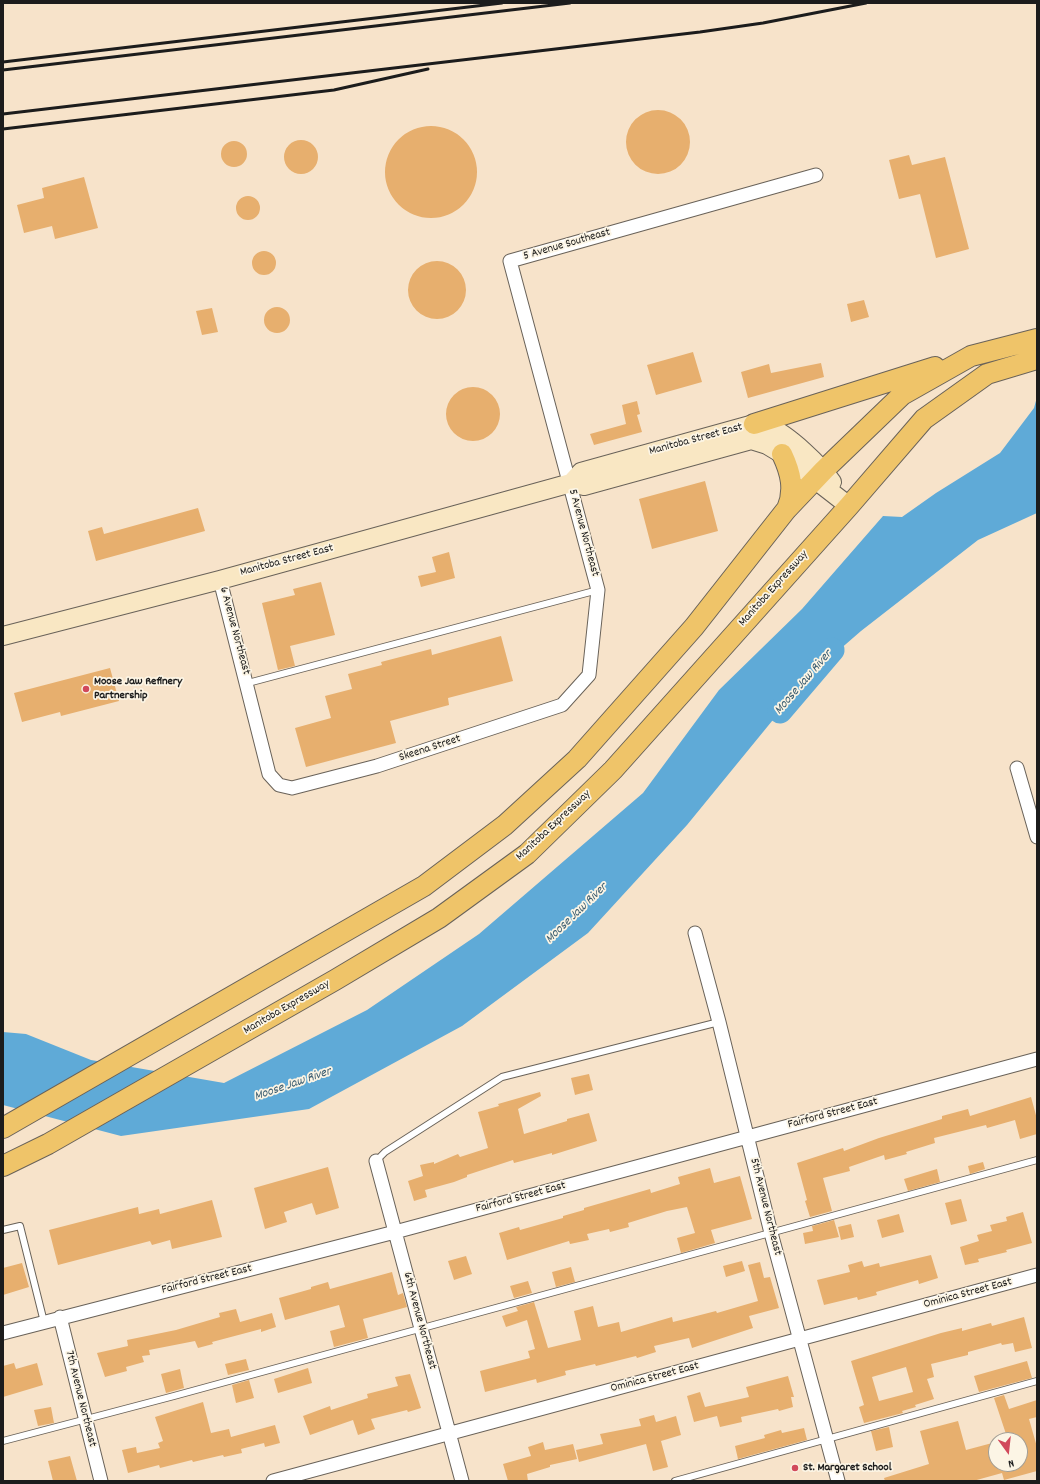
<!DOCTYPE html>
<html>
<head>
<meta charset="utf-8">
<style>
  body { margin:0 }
  #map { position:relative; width:1040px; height:1484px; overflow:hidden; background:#f7e3ca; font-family:Dekko,sans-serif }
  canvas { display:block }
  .frame { position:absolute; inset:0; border:4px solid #1c1c1c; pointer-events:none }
  .north { position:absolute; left:988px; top:1432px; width:40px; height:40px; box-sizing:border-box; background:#fcf5e5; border:1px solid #a29e95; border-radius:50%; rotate:165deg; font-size:11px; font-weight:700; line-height:16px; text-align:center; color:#1c1c1c }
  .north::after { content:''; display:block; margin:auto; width:14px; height:18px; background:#d1495b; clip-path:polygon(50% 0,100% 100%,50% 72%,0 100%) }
</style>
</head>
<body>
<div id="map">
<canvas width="1040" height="1484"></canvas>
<div class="frame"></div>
<div class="north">N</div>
</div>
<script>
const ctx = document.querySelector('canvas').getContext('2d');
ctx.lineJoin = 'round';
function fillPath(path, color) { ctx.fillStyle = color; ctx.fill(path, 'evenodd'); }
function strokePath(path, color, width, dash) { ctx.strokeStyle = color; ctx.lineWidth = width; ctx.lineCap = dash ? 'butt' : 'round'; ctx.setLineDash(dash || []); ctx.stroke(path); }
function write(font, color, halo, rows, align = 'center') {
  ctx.font = font + ' Dekko,sans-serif'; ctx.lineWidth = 3.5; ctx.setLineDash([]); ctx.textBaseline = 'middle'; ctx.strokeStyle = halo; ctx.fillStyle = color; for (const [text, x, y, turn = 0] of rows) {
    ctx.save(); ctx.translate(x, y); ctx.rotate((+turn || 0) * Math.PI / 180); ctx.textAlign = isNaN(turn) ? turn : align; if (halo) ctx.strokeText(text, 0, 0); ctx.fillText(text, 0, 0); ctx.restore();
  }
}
fillPath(new Path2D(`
  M1037,397V513L978,540L861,631L808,677L687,825L588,933L462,1026L309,1109L121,1136L3,1105V1032L26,1034L91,1060L224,1083L367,1010L479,934L643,793L719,690L802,609L883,516L902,517L936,493L1000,453L1034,408Z`), '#5faad7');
strokePath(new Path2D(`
  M780,711L832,650`), '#5faad7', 25);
fillPath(new Path2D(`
  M626 142a32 32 0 1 1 64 0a32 32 0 1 1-64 0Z
  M385 172a46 46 0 1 1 92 0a46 46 0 1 1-92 0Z
  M284 157a17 17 0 1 1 34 0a17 17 0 1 1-34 0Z
  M221 154a13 13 0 1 1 26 0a13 13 0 1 1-26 0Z
  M909,155L912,165L945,157L969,249L936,258L920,194L899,199L889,160Z
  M84,177L98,228L55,239L52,226L24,233L17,205L44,198L42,188Z
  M236 208a12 12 0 1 1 24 0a12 12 0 1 1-24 0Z
  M252 263a12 12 0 1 1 24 0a12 12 0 1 1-24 0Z
  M408 290a29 29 0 1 1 58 0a29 29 0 1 1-58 0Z
  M864,300L869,317L851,322L847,304Z
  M264 320a13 13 0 1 1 26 0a13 13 0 1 1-26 0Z
  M212,308L218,332L202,335L196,311Z
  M693,352L702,382L656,395L647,365Z
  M821,363L824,377L748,398L741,372L769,364L771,373Z
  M446 414a27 27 0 1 1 54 0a27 27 0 1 1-54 0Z
  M637,401L640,414L637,415L642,432L594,445L590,434L626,424L622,405Z
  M705,481L718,531L652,549L639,499Z
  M198,508L205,531L96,561L88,531L102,527L104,534Z
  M449,552L455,578L421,587L418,576L436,572L432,557Z
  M321,582L335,635L290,646L295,666L278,670L262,603L295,595L293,589Z
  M501,636L513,681L448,698L449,705L390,721L396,743L306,767L295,728L331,718L325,696L352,689L348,674L382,665L381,662L431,649L432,655Z
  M110,668L119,701L61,716L60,712L22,722L14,693Z
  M589,1074L593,1090L575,1095L571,1078Z
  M540,1092L541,1096L518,1109L524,1134L567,1121V1119L589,1113L597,1141L552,1155V1153L514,1163L513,1160L467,1175V1177L454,1182L425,1190L427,1197L414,1201L408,1181L423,1176L420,1165L434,1162V1164L458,1154L460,1157L488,1148L478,1112L499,1106L498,1104Z
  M1031,1097L1037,1119V1134L1020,1139L1015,1120L987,1128L986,1125L934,1138L935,1143L906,1152L907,1154L885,1160L884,1155L849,1167L850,1171L823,1178L832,1211L810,1217L805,1201L807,1200L797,1163L843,1148L844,1151L879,1138L942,1119V1116L968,1109L970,1116Z
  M983,1162L985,1169L970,1174L968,1166Z
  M328,1167L339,1208L316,1215L312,1203L284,1212L287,1222L265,1229L254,1188Z
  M710,1168L714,1183L740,1176L752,1219L711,1230L715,1243L681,1253L677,1238L695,1233L687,1207L667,1211L628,1223L629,1227L610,1232L609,1229L587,1234L589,1240L570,1244L569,1241L507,1260L499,1233L519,1227L520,1230L563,1218V1216L584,1210V1208L650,1189L651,1193L680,1184L678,1177Z
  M937,1169L940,1182L908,1191L904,1179Z
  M961,1199L967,1221L951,1225L945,1203Z
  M212,1200L222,1237L172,1249L170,1240L152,1245L150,1241L58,1265L49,1230L138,1207L139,1214L159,1209L160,1214Z
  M1023,1212L1032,1243L1006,1250L1007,1252L978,1259L979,1262L965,1265L960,1247L979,1241L977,1235L992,1231L990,1225L1007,1221L1006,1217Z
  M899,1214L904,1232L882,1238L877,1220Z
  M834,1220L839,1237L805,1244L803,1233L813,1231L812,1226Z
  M851,1224L854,1237L841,1240L838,1227Z
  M931,1255L938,1278L919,1284L918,1280L876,1292L877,1295L858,1300L857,1297L824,1305L817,1280L850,1272L848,1265L862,1261L864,1267L879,1263L880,1267Z
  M466,1256L472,1274L454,1280L448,1261Z
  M742,1261L745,1271L726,1277L723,1266Z
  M760,1262L764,1278L770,1277L779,1308L749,1316L753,1328L692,1348L689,1338L654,1346L656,1352L637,1358L636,1356L596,1366L595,1364L565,1371L566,1375L537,1383L536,1379L485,1392L480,1371L530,1358L528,1351L535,1349L527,1320L506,1327L502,1316L518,1311L516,1307L534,1302L548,1348L581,1340L574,1311L593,1306L598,1327L619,1322L621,1332L672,1317L673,1322L716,1311L717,1313L758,1301L748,1265Z
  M22,1263L29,1287L3,1295V1268Z
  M571,1267L575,1282L556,1287L552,1272Z
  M392,1272L398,1295L403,1293L407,1307L363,1319L368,1338L334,1347L330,1331L345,1327L339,1305L285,1320L279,1298L311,1289V1287L328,1282L330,1289Z
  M528,1281L532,1293L514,1298L510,1286Z
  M236,1309L240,1322L272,1313L276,1327L261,1332V1329L212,1342L213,1344L198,1348L195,1341L149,1350L150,1355L142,1356L144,1362L126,1367L127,1371L105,1377L97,1353L128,1346L127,1340L176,1330L220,1317L219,1313Z
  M1024,1317L1032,1348L1015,1352L1013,1343L1002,1345L1001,1343L968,1352V1355L931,1364L934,1377L927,1379L934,1399L915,1405L916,1407L902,1411L903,1413L864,1423L859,1407L864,1405L851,1361L941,1333L962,1328V1331L991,1323L992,1326ZM906,1367L913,1392L879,1401L872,1377Z
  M246,1359L249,1370L228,1375L225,1364Z
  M1027,1361L1032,1378L979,1392L974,1376Z
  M14,1363L16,1369L37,1363L43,1385L3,1397V1366Z
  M308,1368L312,1383L278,1393L274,1379Z
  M180,1369L184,1388L166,1393L161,1374Z
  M410,1374L421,1408L408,1412L407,1410L371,1419L375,1429L358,1435L353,1420L310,1435L303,1416L330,1406L331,1410L368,1398L367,1394L398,1386L395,1377Z
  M788,1376L794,1397H791L793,1407L779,1411L778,1409L741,1417L742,1422L720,1427L717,1416L694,1422L687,1396L700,1392L705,1407L749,1397L746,1387Z
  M249,1380L254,1398L236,1403L232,1385Z
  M1004,1395L1009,1409L1037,1400V1417L1029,1419L1037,1447V1471L1004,1480L1002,1473L973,1481H885L884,1478L929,1464L920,1431L958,1421L966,1450L996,1442V1464H1020V1440H1008L994,1398Z
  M203,1402L211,1433L229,1429L231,1437L275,1425L280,1443L265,1447L264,1443L241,1449L242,1453L224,1457L223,1455L193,1462L192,1460L160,1468L159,1465L128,1473L122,1450L136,1447L137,1453L160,1448L158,1443L163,1441L155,1417Z
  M51,1407L54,1423L38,1426L34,1410Z
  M654,1415L656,1422L676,1416L681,1435L661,1441L668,1467L653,1471L646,1444L579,1462L576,1450L603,1444L600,1434L641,1426L639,1419Z
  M889,1427L893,1447L876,1451L871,1431Z
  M804,1428L807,1440L738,1459L735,1446L765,1438L764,1435L781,1430L782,1433Z
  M543,1442L545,1450L573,1444L577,1459L550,1465V1467L527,1474L528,1481H508L503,1464L531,1456L528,1447Z
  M70,1456L77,1481H53L48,1461Z`), '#e7af6e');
const lane = new Path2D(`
  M248,683L598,590
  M376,1161L385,1152L502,1077L719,1022
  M3,1230L20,1226L44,1322
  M3,1441L174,1396L1037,1160
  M675,1481L1037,1381`);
const street = new Path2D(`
  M220,580L269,774L279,785L292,788L377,766L562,705L589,675L598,590L510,261L816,175
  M1017,768L1037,837
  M695,933L719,1022L771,1233L838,1481
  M376,1161L462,1481
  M60,1317L101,1481
  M3,1333L395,1232L1037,1059
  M273,1481L1037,1275`);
const secondary = new Path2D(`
  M571,483L581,472L754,424C759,425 764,426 769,427C788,434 821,466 832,482
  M3,636L220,580L571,483L584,486L751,440L767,445L782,454L849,506`);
const primary = new Path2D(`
  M754,424L935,367
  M782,454C791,473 795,490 787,509
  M3,1128L424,886L505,825L577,759L694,627L786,510L824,470L902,395L971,356L1037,339
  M3,1166L48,1144L335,980L439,918L527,854L613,770L849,506L924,419L987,374L1037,359`);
strokePath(lane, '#696259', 8);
strokePath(street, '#696259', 15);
strokePath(secondary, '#696259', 20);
strokePath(primary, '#696259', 22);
strokePath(lane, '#fff', 6);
strokePath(street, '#fff', 13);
strokePath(secondary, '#f9e7c3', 18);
strokePath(primary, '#efc469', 20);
strokePath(new Path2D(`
  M3,62L502,3
  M3,70L570,3
  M3,114L700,32L763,23L866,3
  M3,129L334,90L428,69`), '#1c1c1c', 3);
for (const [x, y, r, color] of [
  [86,689,4,"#d1495b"],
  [795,1468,4,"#d1495b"]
]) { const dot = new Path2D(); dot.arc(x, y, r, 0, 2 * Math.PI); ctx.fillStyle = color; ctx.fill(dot); strokePath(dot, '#fcf5e5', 1.5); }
write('12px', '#1c1c1c', '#fcf5e5', [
  ["5 Avenue Southeast",567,245,-16],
  ["Manitoba Street East",696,440,-15],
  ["5 Avenue Northeast",583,533,75],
  ["Manitoba Street East",287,561,-15],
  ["Manitoba Expressway",774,589,-48],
  ["6 Avenue Northeast",234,631,75],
  ["Skeena Street",430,749,-18],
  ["Manitoba Expressway",554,826,-43],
  ["Manitoba Expressway",287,1008,-30],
  ["Fairford Street East",833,1114,-15],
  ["Fairford Street East",521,1198,-15],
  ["5th Avenue Northeast",765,1207,76],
  ["Fairford Street East",207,1280,-14],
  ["Ominica Street East",968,1294,-15],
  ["6th Avenue Northeast",419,1321,75],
  ["Ominica Street East",655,1378,-15],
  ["7th Avenue Northeast",80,1399,76]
]);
write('bold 12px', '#1c1c1c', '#fcf5e5', [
  ["Moose Jaw Refinery",94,682],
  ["Partnership",94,696],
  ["St. Margaret School",803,1468]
], 'left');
write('italic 13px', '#3a5c70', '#fcf5e5', [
  ["Moose Jaw River",804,683,-49],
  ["Moose Jaw River",577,914,-44],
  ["Moose Jaw River",293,1085,-19]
]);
</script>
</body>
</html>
